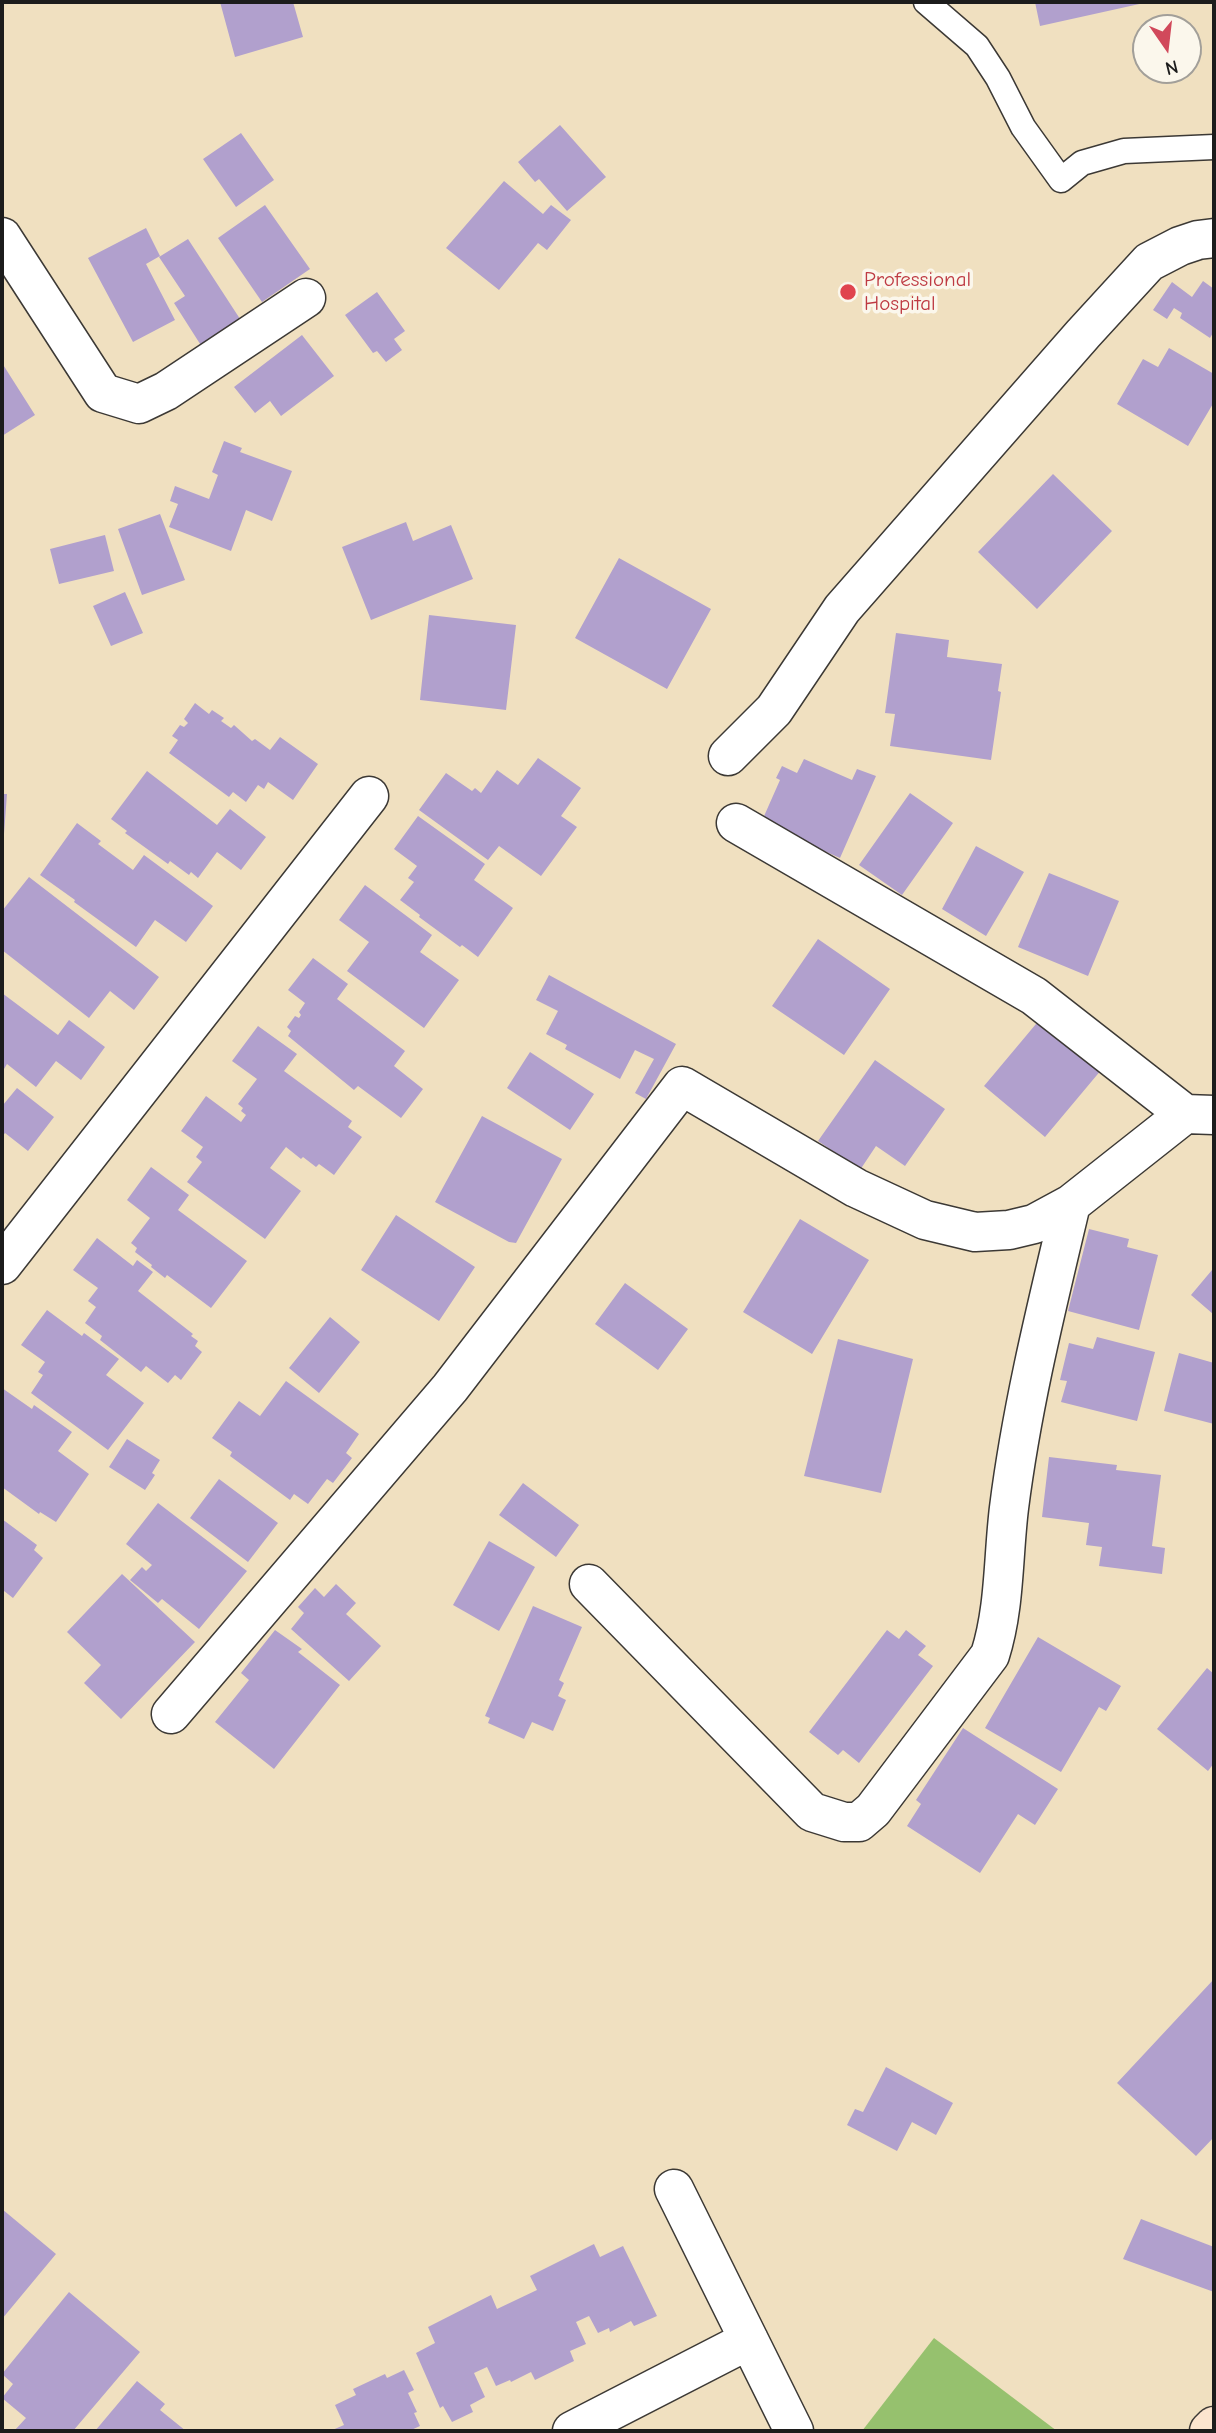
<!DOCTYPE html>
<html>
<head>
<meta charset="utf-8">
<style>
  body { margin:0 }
  #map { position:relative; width:1216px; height:2433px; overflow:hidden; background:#f0e0c0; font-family:"Comic Neue",sans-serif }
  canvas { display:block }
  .frame { position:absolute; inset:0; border:4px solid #1c1c1c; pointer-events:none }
  .north { position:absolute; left:1132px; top:14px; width:70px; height:70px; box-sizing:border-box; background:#fbf7ec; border:2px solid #a29f99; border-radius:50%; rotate:166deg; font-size:19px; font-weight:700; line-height:28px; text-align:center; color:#1c1c1c }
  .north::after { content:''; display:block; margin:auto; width:24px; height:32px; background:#d1495b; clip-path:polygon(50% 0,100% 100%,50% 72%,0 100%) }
</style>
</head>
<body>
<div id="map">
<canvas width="1216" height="2433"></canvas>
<div class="frame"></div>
<div class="north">N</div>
</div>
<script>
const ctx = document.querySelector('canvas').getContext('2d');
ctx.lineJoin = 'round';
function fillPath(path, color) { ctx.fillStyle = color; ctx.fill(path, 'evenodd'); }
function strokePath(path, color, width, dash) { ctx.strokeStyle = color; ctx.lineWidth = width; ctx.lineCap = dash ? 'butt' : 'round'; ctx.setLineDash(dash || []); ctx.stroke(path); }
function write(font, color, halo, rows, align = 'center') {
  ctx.font = font + ' "Comic Neue",sans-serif'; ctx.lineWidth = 7; ctx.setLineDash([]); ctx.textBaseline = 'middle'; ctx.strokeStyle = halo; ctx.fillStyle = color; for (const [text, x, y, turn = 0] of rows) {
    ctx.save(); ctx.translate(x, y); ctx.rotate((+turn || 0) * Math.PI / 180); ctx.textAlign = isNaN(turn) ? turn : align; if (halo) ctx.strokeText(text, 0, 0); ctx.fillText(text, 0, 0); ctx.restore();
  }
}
fillPath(new Path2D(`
  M934,2338L1057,2431H862Z`), '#96c16e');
fillPath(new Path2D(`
  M220,2H293L303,37L235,57Z
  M1035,2H1144V3L1040,26Z
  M560,125L606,177L567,211L539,179L535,182L518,162Z
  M241,133L274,180L236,207L203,159Z
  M504,181L543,214L551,205L571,220L547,250L538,243L499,290L446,248Z
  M265,205L310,269L262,302L218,238Z
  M146,228L160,256L146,264L175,320L133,342L88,258Z
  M188,239L242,322L202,347L174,303L185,296L159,257Z
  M1203,281L1214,289V331L1210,338L1180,318L1182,313L1174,308L1167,319L1153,310L1172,282L1192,297Z
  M377,292L405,331L394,339L402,350L386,362L377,351L373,353L345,315Z
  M302,335L334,376L281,416L270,401L255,413L234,387Z
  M1169,348L1214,374V402L1188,446L1117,404L1143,359L1158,367Z
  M2,363L35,415L2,436Z
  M224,441L242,448L240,452L292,471L272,521L246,510L231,551L169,527L178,504L170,501L175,486L209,499L218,475L212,472Z
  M1053,474L1112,531L1037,609L978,552Z
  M160,514L185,580L142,595L118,529Z
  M406,522L413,541L451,525L473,579L371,620L342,547Z
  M105,535L114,571L59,584L50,549Z
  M619,558L711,609L667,689L575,638Z
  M125,592L143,633L111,646L93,606Z
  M429,615L516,625L506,710L420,700Z
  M896,633L949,640L947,657L1002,664L998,691L1001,692L991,760L890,746L895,714L885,713Z
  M195,703L209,714L212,710L224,718L221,721L231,728L234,725L252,741L255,739L270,750L280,737L318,764L293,800L268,782L264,789L258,785L246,802L233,792L229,797L169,753L178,740L172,736L180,725L184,727L188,723L184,719Z
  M538,758L581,788L561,816L577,827L541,876L499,846L488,860L419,810L446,773L472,791L475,788L481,793L497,770L518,785Z
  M804,759L852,780L857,769L876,776L840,858L761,823L780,780L776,778L782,766L797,773Z
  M147,771L217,825L230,809L266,837L241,870L217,852L198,878L191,872L189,875L170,861L168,864L125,833L127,831L111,819Z
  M910,793L953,823L902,895L859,865Z
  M2,794H7L4,834L2,833Z
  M418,816L485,864L474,880L513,908L478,957L462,945L460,947L419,917L420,915L400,900L414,882L408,878L417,866L394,849Z
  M77,823L101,841L98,844L133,870L144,855L213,906L186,942L155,920L136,947L74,902L75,900L40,875Z
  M976,846L1024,872L986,936L942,909Z
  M1049,873L1119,901L1088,976L1018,947Z
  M29,877L159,977L134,1010L110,991L89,1018L2,950V911Z
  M365,885L432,935L420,952L459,980L424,1028L347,971L369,942L339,920Z
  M818,939L890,989L844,1055L772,1006Z
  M313,958L348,984L337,999L405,1051L394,1066L423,1089L401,1118L358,1086L354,1090L288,1036L291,1031L287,1027L295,1016L299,1018L301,1015L299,1012L305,1003L288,990Z
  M549,975L676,1044L646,1099L635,1093L654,1059L635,1050L620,1079L565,1049L567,1045L546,1034L558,1011L536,1000Z
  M2,993L58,1035L69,1020L105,1047L81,1080L56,1061L36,1087L7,1064L4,1069L2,1067Z
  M1041,1018L1102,1069L1045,1137L984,1086Z
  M258,1026L297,1054L284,1071L352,1121L348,1127L362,1137L334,1175L319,1164L316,1167L303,1157L301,1159L286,1147L270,1168L301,1191L265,1239L187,1182L202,1162L196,1157L203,1147L181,1131L206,1096L241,1122L246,1115L241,1111L243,1108L238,1104L257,1079L232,1061Z
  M530,1052L594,1094L570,1130L507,1088Z
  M875,1060L945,1109L905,1166L876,1146L860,1170L818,1141Z
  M17,1088L54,1117L28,1151L5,1133L2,1137V1103L3,1105Z
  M482,1116L562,1159L516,1243L509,1242L435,1202Z
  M151,1167L189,1195L178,1210L247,1261L211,1308L167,1275L165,1278L151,1267L152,1265L135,1252L137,1248L131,1243L150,1218L127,1200Z
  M396,1215L475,1267L439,1321L361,1270Z
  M800,1219L869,1260L812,1354L743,1312Z
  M1089,1229L1129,1239L1127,1247L1158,1255L1139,1330L1068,1311Z
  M97,1238L133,1266L137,1260L153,1272L138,1291L193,1334L191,1336L198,1341L195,1346L202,1352L181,1380L175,1375L168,1383L146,1366L141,1372L100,1340L102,1336L85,1323L96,1307L88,1301L98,1288L73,1270Z
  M1212,1270L1214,1272L1213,1314L1191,1295Z
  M625,1283L688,1329L658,1370L595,1324Z
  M47,1310L82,1336L84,1333L119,1359L106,1375L144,1403L108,1450L31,1393L43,1375L38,1372L45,1362L21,1345Z
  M330,1317L360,1342L319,1393L289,1368Z
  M1097,1337L1155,1352L1137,1421L1061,1402L1067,1381L1060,1380L1069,1343L1093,1349Z
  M838,1339L913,1359L881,1493L804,1476Z
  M1179,1353L1214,1363V1424L1164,1411Z
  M286,1381L359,1434L346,1453L352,1458L333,1483L327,1479L308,1504L294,1494L290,1500L230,1456L232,1452L212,1438L239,1401L260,1416Z
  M2,1388L32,1409L34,1405L72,1432L58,1451L89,1474L56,1522L40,1512L39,1514L2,1487Z
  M127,1439L160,1460L152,1473L155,1475L145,1490L109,1467Z
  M1049,1457L1117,1465L1116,1470L1161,1475L1152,1546L1165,1548L1162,1574L1099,1566L1102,1547L1086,1545L1089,1523L1042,1517Z
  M219,1479L278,1523L248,1562L190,1518Z
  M523,1483L579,1525L556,1557L499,1515Z
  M158,1503L247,1571L199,1629L162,1599L158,1603L130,1580L142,1567L146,1571L152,1565L126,1544Z
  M2,1519L37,1545L34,1550L43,1558L13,1598L4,1591L2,1595Z
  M489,1541L535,1567L499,1631L453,1605Z
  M122,1574L195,1642L121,1719L84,1683L101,1665L67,1632Z
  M336,1584L356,1603L346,1614L381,1646L349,1681L291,1629L304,1613L298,1607L315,1588L324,1597Z
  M533,1606L582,1627L559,1680L564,1683L558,1696L566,1700L553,1731L532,1722L524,1739L488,1723L490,1718L485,1716Z
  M275,1630L302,1649L298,1652L340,1685L274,1769L215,1722L249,1680L241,1673Z
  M887,1630L899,1639L906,1630L926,1646L918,1655L933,1666L859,1763L843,1750L838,1755L809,1732Z
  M1038,1637L1121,1686L1106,1711L1099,1707L1061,1772L985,1728Z
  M1207,1668L1214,1674V1763L1208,1771L1157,1729Z
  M963,1728L1058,1789L1035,1825L1018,1814L980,1873L907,1826L921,1804L916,1800Z
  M1214,1979V2137L1196,2156L1117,2083Z
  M886,2067L953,2103L936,2135L912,2122L897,2151L847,2125L855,2109L863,2112Z
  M2,2209L56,2254L2,2319Z
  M1141,2219L1214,2247V2292L1123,2259Z
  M594,2244L600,2257L623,2246L657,2316L634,2326L631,2321L610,2332L609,2328L598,2333L589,2316L576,2322L586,2344L570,2351L574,2361L535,2380L531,2372L511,2382L510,2380L496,2386L487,2367L474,2373L485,2397L470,2405L473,2412L452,2422L443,2406L440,2408L416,2353L435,2343L428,2327L491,2295L497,2309L537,2290L530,2276Z
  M69,2292L140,2352L73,2431H14L26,2418L2,2398L13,2384L2,2374Z
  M404,2370L414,2390L408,2393L417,2412L414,2413L420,2426L409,2431H330L344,2425L335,2405L356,2395L353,2389L385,2374L387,2378Z
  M137,2381L165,2404L160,2410L186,2431H95Z`), '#b1a0cd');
const lane = new Path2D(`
  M926,2L977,46L998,78L1023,127L1061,180L1082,163L1124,151L1214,147`);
const street = new Path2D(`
  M2,237L103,393L139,404L166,391L306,298
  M728,756L774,710L842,609L1083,334L1149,262L1180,246L1198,240L1214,238
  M736,823L1034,996L1185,1114
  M2,1265L369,796
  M589,1584L812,1812L844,1822H859L873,1810L990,1655C1005,1608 1003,1557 1009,1508C1022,1405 1047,1305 1071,1204
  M171,1714L450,1388L682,1086L856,1188L925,1220L975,1232L1009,1230L1034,1224L1071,1204L1185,1114L1214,1115
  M674,2189L794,2431
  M572,2431L749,2340`);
const secondary = new Path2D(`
  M1209,2431L1214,2426`);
strokePath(lane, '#3c3935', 27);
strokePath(street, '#3c3935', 41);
strokePath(secondary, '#3c3935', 41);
strokePath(lane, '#fff', 24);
strokePath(street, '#fff', 38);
strokePath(secondary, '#fce5cf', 38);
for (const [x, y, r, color] of [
  [848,292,9,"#e0444e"]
]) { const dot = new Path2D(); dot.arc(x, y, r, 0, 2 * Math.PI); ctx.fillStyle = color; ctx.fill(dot); strokePath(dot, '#fbf7ec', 2.5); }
write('21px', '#be3a42', '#fbf7ec', [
  ["Professional",864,280],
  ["Hospital",864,304]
], 'left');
</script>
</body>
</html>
